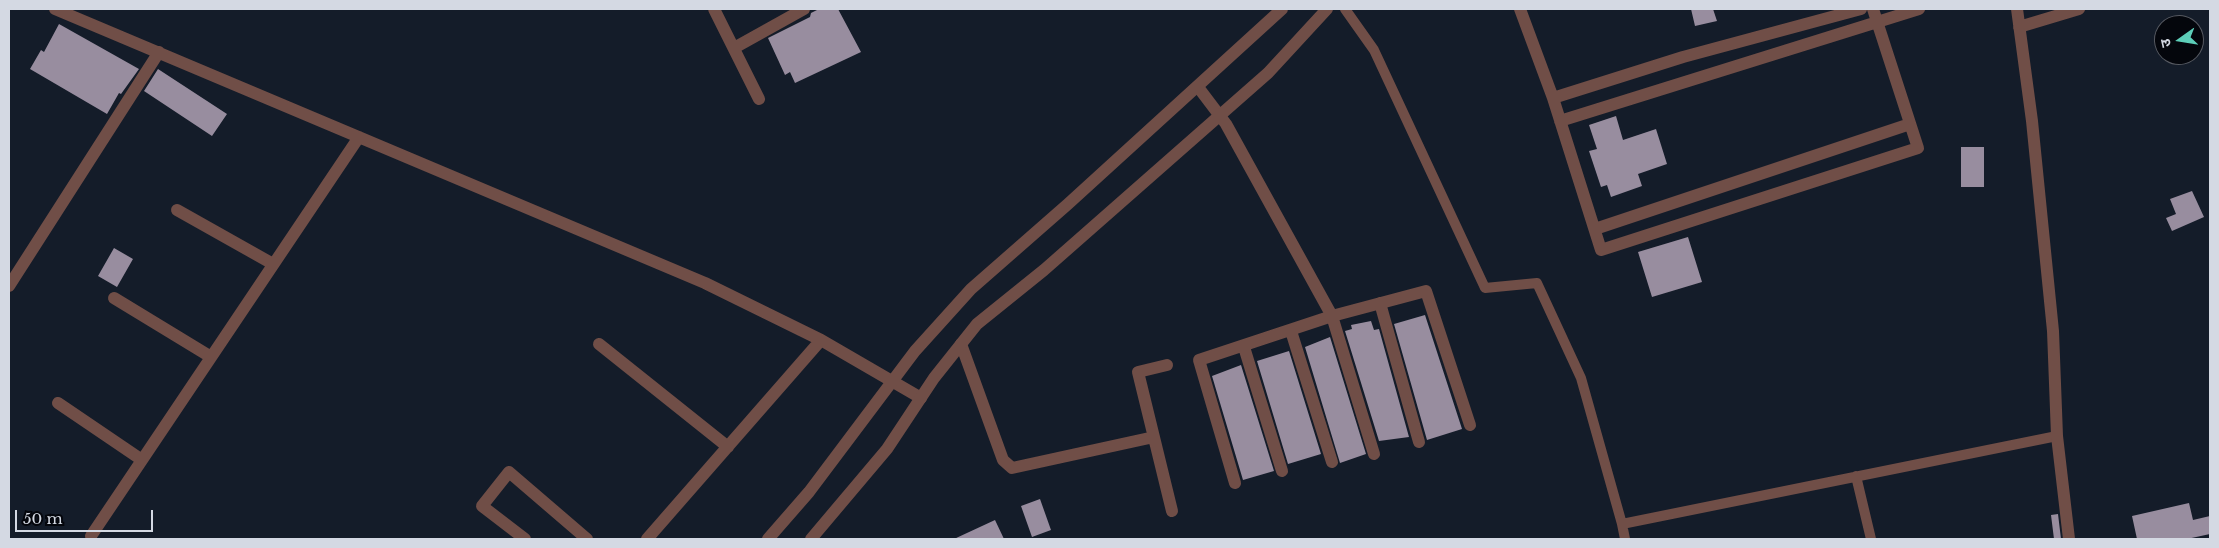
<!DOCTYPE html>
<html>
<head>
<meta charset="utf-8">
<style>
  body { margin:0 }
  #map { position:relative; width:2219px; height:548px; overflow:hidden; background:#141c29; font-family:"Libre Baskerville","Noto Sans Devanagari",serif }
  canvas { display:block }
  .frame { position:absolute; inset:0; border:10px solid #d4d9e3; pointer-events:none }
  .north { position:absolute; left:2154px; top:15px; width:50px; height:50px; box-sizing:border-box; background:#04060c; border:1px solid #575a62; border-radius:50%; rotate:257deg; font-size:14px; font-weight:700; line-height:20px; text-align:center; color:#d4d9e3 }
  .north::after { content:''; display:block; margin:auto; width:18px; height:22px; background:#5dceb9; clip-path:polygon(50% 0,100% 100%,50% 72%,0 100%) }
  .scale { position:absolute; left:15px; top:510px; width:138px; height:22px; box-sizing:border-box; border:2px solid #d4d9e3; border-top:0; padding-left:6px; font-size:15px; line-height:18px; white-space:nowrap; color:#d4d9e3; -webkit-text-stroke:4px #04060c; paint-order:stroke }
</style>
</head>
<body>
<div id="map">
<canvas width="2219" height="548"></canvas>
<div class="frame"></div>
<div class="north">उ</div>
<div class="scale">50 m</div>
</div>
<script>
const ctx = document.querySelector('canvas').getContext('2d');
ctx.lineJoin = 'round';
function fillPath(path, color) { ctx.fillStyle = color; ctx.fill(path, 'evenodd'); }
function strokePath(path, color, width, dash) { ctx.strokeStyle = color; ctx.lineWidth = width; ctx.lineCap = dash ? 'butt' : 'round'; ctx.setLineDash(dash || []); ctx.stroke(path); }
fillPath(new Path2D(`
  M819,9H838L861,52L795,83L790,72L785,75L768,38L810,17L811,13Z
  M1691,9H1713L1717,21L1695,26Z
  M59,24L139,69L121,94L119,93L107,114L30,69L41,50L44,52Z
  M158,69L227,114L212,136L144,91Z
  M1616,116L1623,140L1656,129L1667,164L1638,174L1642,186L1611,197L1607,185L1601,187L1589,151L1597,149L1589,125Z
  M1961,147H1984V187H1961Z
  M2192,191L2204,217L2172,231L2166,218L2176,214L2170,199Z
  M1688,237L1702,282L1652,297L1638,252Z
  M114,248L133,259L117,287L98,276Z
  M1425,315L1462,429L1427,440L1394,324Z
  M1371,321L1374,330L1379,329L1409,437L1379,441L1345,331L1352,329L1351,325Z
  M1330,337L1366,454L1340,463L1305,347Z
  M1289,351L1321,454L1288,464L1257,361Z
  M1241,365L1274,471L1243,480L1212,376Z
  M1040,499L1051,530L1032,537L1021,506Z
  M2189,503L2193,520L2210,516V534L2187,539H2137L2132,516Z
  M2058,514L2061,539H2054L2051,515Z
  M995,520L1004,539H954Z`), '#988d9f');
strokePath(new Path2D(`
  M1345,9L1374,50L1485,288L1537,283L1581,378L1622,524
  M1856,476L1871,539
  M1625,539L1622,524L2057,436`), '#704e47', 10);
strokePath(new Path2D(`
  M55,9L705,283L821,340L921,398
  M714,9L759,99
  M1520,9L1553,98L1601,250L1918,148L1873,9
  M2017,9L2032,121L2053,331L2057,436L2069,539
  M2019,27L2079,9
  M734,48L804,9
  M1198,87L1226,124L1332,316L1374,454
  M1553,98L1683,57L1861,9
  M1560,121L1919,9
  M177,210L273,264
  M1595,229L1910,124
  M9,286L159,52
  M114,298L211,357
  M1380,303L1419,442
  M1291,331L1332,462
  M599,344L728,447
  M961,344L1003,460L1012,468L1154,437
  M1244,347L1282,471
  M1167,365L1138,372L1172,511
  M58,403L142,460
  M1235,483L1199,360L1332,316L1426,291L1470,425
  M91,536L359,137
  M525,539L482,506L509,472L587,539
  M647,539L821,340`), '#704e47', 12);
strokePath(new Path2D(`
  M768,539L809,492L915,351L971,289L1068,204L1282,9
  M811,539L887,449L934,378L977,324L1044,270L1268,73L1327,9`), '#704e47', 12);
</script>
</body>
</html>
